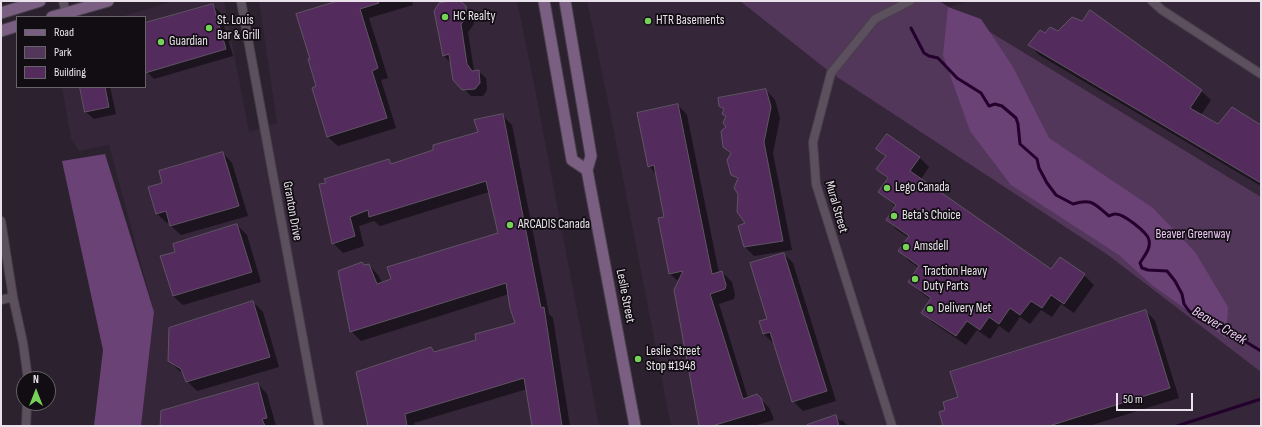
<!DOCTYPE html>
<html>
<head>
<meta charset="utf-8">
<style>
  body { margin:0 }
  #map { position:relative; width:1262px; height:427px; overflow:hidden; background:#2c222f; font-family:"Sofia Sans Condensed",sans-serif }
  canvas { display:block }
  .frame { position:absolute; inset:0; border:2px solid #e9e2eb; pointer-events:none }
  .legend { position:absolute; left:16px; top:16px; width:130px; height:72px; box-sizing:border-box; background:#120d13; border:1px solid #686269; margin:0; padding:5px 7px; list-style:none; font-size:12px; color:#e9e2eb }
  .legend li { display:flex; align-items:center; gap:8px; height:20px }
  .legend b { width:20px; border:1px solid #686269 }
  .north { position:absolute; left:16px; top:371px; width:40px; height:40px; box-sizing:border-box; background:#120d13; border:1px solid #686269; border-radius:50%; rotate:0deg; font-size:11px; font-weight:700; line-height:16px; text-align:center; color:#e9e2eb }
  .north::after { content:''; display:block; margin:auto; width:14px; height:18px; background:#77d259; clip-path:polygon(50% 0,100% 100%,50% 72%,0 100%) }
  .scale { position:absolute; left:1116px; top:393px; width:77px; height:18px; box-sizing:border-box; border:2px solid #e9e2eb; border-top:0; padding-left:5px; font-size:12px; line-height:14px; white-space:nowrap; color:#e9e2eb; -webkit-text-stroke:3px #120d13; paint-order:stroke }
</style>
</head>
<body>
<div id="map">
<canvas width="1262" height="427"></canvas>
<div class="frame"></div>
<ul class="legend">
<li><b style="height:5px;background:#7a5f82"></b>Road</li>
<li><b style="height:11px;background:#53375b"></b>Park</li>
<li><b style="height:11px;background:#532b5d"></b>Building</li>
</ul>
<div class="north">N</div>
<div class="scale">50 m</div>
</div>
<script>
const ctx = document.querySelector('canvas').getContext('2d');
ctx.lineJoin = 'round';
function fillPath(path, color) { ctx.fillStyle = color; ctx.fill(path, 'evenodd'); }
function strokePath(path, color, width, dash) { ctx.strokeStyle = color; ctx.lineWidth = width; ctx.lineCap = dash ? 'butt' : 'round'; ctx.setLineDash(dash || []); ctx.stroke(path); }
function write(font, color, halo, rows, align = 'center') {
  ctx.font = font + ' "Sofia Sans Condensed",sans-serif'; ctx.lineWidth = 3.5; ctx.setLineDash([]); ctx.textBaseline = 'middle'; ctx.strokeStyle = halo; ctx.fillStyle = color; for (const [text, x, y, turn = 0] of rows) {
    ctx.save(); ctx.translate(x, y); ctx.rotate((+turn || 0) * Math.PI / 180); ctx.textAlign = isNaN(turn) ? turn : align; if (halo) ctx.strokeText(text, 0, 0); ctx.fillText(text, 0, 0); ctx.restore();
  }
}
fillPath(new Path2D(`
  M174,1H224L249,132L277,123L259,1H517L534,84L599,426H141L154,312L109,145L79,151L71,138L62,87H145V17H120Z
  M587,1H740L831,73L1108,255L1261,372V426H671L607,96Z
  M971,1H1261V197L948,7Z`), '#352639');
fillPath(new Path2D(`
  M740,1H939L1261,197V372L1108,255L831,73Z`), '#53375b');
fillPath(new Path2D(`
  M948,7L981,19L1013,67L1049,138L1153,208L1195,252L1228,307L1226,338L1152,285L1119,255L1011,185L970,131L943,55Z
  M105,154L154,312L141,426H94L103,350L62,161Z`), '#6b4276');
fillPath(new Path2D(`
  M341,1H412L413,5L369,18L388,78L381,80L396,128L338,146L328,137L311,59Z
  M212,5L220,12L233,56L154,79L147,72L145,65V24Z
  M465,7L473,14L474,24L468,32L474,71H478L486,78L487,90L483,96H471L454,79L452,64L444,56Z
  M1030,45L1201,91L1211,100L1201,115L1218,125L1261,126V186L1039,55Z
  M80,87H110L116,114L94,119L86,112Z
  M766,90L775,100L780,118L773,153L792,250L754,256L744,246L746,224L739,194L738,180L732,174L731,154L724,147L727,127V116L725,110L720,106Z
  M678,105L687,115L719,273L722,272L732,282L735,295L734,299L719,304L748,398L757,395L770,409L774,420L753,426H701L679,282L670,274L665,218L656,174L649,166Z
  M503,116L512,125L549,314L553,318L570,426H533L527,389L414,423L415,426H369L431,348L435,353L477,341L516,323L509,294L361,341L351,331L362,263L365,266L369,265L378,275L382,283L499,234L489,192L380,226L374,221L359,226L364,246L343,253L333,243L321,185L388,160L392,164L434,151L479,133Z
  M878,149L920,158L929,167L921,179L1051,270L1084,275L1094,285L1074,313L1061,304L1052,317L1041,310L1030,324L1020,317L1009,333L999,326L990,339L977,330L966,345L932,322L923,312L931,300L919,291L909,282L919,268L909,261L900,251L909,238L897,230L887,220L896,207L879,192L888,180L877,169L886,157Z
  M223,153L232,163L248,216L181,235L171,226L170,222L167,223L157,214L163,183Z
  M237,225L247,235L261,282L183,305L173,296L177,252Z
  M784,254L793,263L836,401L803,411L793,401L774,344L764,334L760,322L768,319Z
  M253,302L263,312L279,367L197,391L187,381L184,374L178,370L169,360Z
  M1146,311L1155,321L1179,398L1089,426H944L959,398Z
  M258,384L267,394L276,426H161Z
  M835,416L840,421L842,420L848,426H806Z`), '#0007');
strokePath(new Path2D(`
  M911,28L924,53L929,56L938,58L957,78L981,93L989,106L995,104L1002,106L1016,118L1018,124L1020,144L1037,159L1039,168L1047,183L1056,195L1073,204C1093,198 1094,204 1109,216C1111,215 1113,214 1115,214C1123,213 1148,233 1149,240C1151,249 1144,256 1140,263L1142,268L1148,270L1167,271L1175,281L1182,294L1184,304L1189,311L1200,319L1223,328L1261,351
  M1177,426L1261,399`), '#24002d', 3);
const building = new Path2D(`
  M338,1H378L379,3L360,9L378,68L372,71L387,118L327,137L312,88L316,86L308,59H310L296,14Z
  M453,1H460L466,6L467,17L461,24L467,64L472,71L479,70L480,83L475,89L462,90L453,80L449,54L443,56L434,11L439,3Z
  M213,4L226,49L145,73V23Z
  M1090,10L1202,90L1190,108L1218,124L1232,107L1261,125V183L1028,45L1040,30L1045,33L1050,27L1058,31L1072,17L1082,21Z
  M80,87H105L109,107L85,112Z
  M766,89L771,107L764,142L783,241L744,247L738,226L745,223L737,212L738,194L734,188L738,178L731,175L727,160L731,153L723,147L721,131L726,127L723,123L726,116L722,114L724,109L719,106L718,98Z
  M678,104L712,274L722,271L726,285L725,289L710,294L743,399L757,394L761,398L765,410L712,426H699L674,290L683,271L669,274L658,218L664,217L654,165L648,167L637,113Z
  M503,114L541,308L544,307L562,426H532L524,378L405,414L407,426H368L356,372L431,347L434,352L476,340L475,334L515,323L510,308L506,283L350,332L338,271L362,262L364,265L369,264L377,284L391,279L387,267L498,233L486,181L369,217L368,210L350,217L355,236L332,244L319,184L326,183L324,179L389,159L391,164L433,150V145L478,132L474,120Z
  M887,134L920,157L910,171L1051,269L1060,257L1085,274L1064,304L1051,295L1042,308L1031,301L1020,315L1010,308L999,324L989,317L980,330L967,321L956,336L921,313L931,298L908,282L919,266L898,251L909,236L886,220L896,205L878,192L888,178L876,169L886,156L876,149Z
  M223,152L239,206L170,226L166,211L156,214L148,187L162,183L159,171Z
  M237,224L252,272L173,296L160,256L175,252L173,244Z
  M784,253L827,391L792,402L770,332L763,334L759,321L767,319L750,263Z
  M253,301L270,357L186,382L181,369L168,361L169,328Z
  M1146,310L1170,388L1049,426H943L939,412L945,410L943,402L958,397L950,372Z
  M258,383L267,418L262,419L265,426H160L161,411Z
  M836,415L839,426H807V425Z`);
fillPath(building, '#532b5d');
strokePath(building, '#605464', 1);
const street = new Path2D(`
  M63,1L66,13
  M241,1L319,426
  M1152,1L1162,10L1261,74
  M1,221L13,297L23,343L28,379
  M1,300L13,297
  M26,426L27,403
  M892,426L816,184L813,142L831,73L875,19L910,1`);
const secondary = new Path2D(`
  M544,1L572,160L587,170
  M565,1L591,156L587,170L635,426
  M1,13L40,1
  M52,17L108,1
  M1,31L17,26`);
strokePath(street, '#483f4a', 10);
strokePath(secondary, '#483f4a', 13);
strokePath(street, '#5c505f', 8);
strokePath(secondary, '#7a5f82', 11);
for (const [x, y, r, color] of [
  [445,17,4,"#77d259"],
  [648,21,4,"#77d259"],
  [209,28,4,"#77d259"],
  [161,42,4,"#77d259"],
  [887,188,4,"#77d259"],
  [894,216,4,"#77d259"],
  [510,225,4,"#77d259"],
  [906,247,4,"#77d259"],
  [915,279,4,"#77d259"],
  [930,309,4,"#77d259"],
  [638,359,4,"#77d259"]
]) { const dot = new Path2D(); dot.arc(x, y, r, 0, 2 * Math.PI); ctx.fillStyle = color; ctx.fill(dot); strokePath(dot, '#120d13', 1.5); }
write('13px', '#e9e2eb', '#120d13', [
  ["HC Realty",453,17],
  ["St. Louis",217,21],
  ["Bar & Grill",217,36],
  ["HTR Basements",656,21],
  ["Guardian",169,42],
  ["Lego Canada",895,188],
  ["Beta's Choice",902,216],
  ["ARCADIS Canada",518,225],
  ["Amsdell",914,247],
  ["Traction Heavy",923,272],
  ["Duty Parts",923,287],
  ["Delivery Net",938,309],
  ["Leslie Street",646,352],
  ["Stop #1948",646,367]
], 'left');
write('13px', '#e9e2eb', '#120d13', [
  ["Mural Street",836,207,74],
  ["Granton Drive",292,211,80],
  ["Leslie Street",625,296,79]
]);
write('13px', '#ecc7f6', '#120d13', [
  ["Beaver Greenway",1193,235]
]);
write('italic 14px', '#f1ccfb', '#120d13', [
  ["Beaver Creek",1219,326,31]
]);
</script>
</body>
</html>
